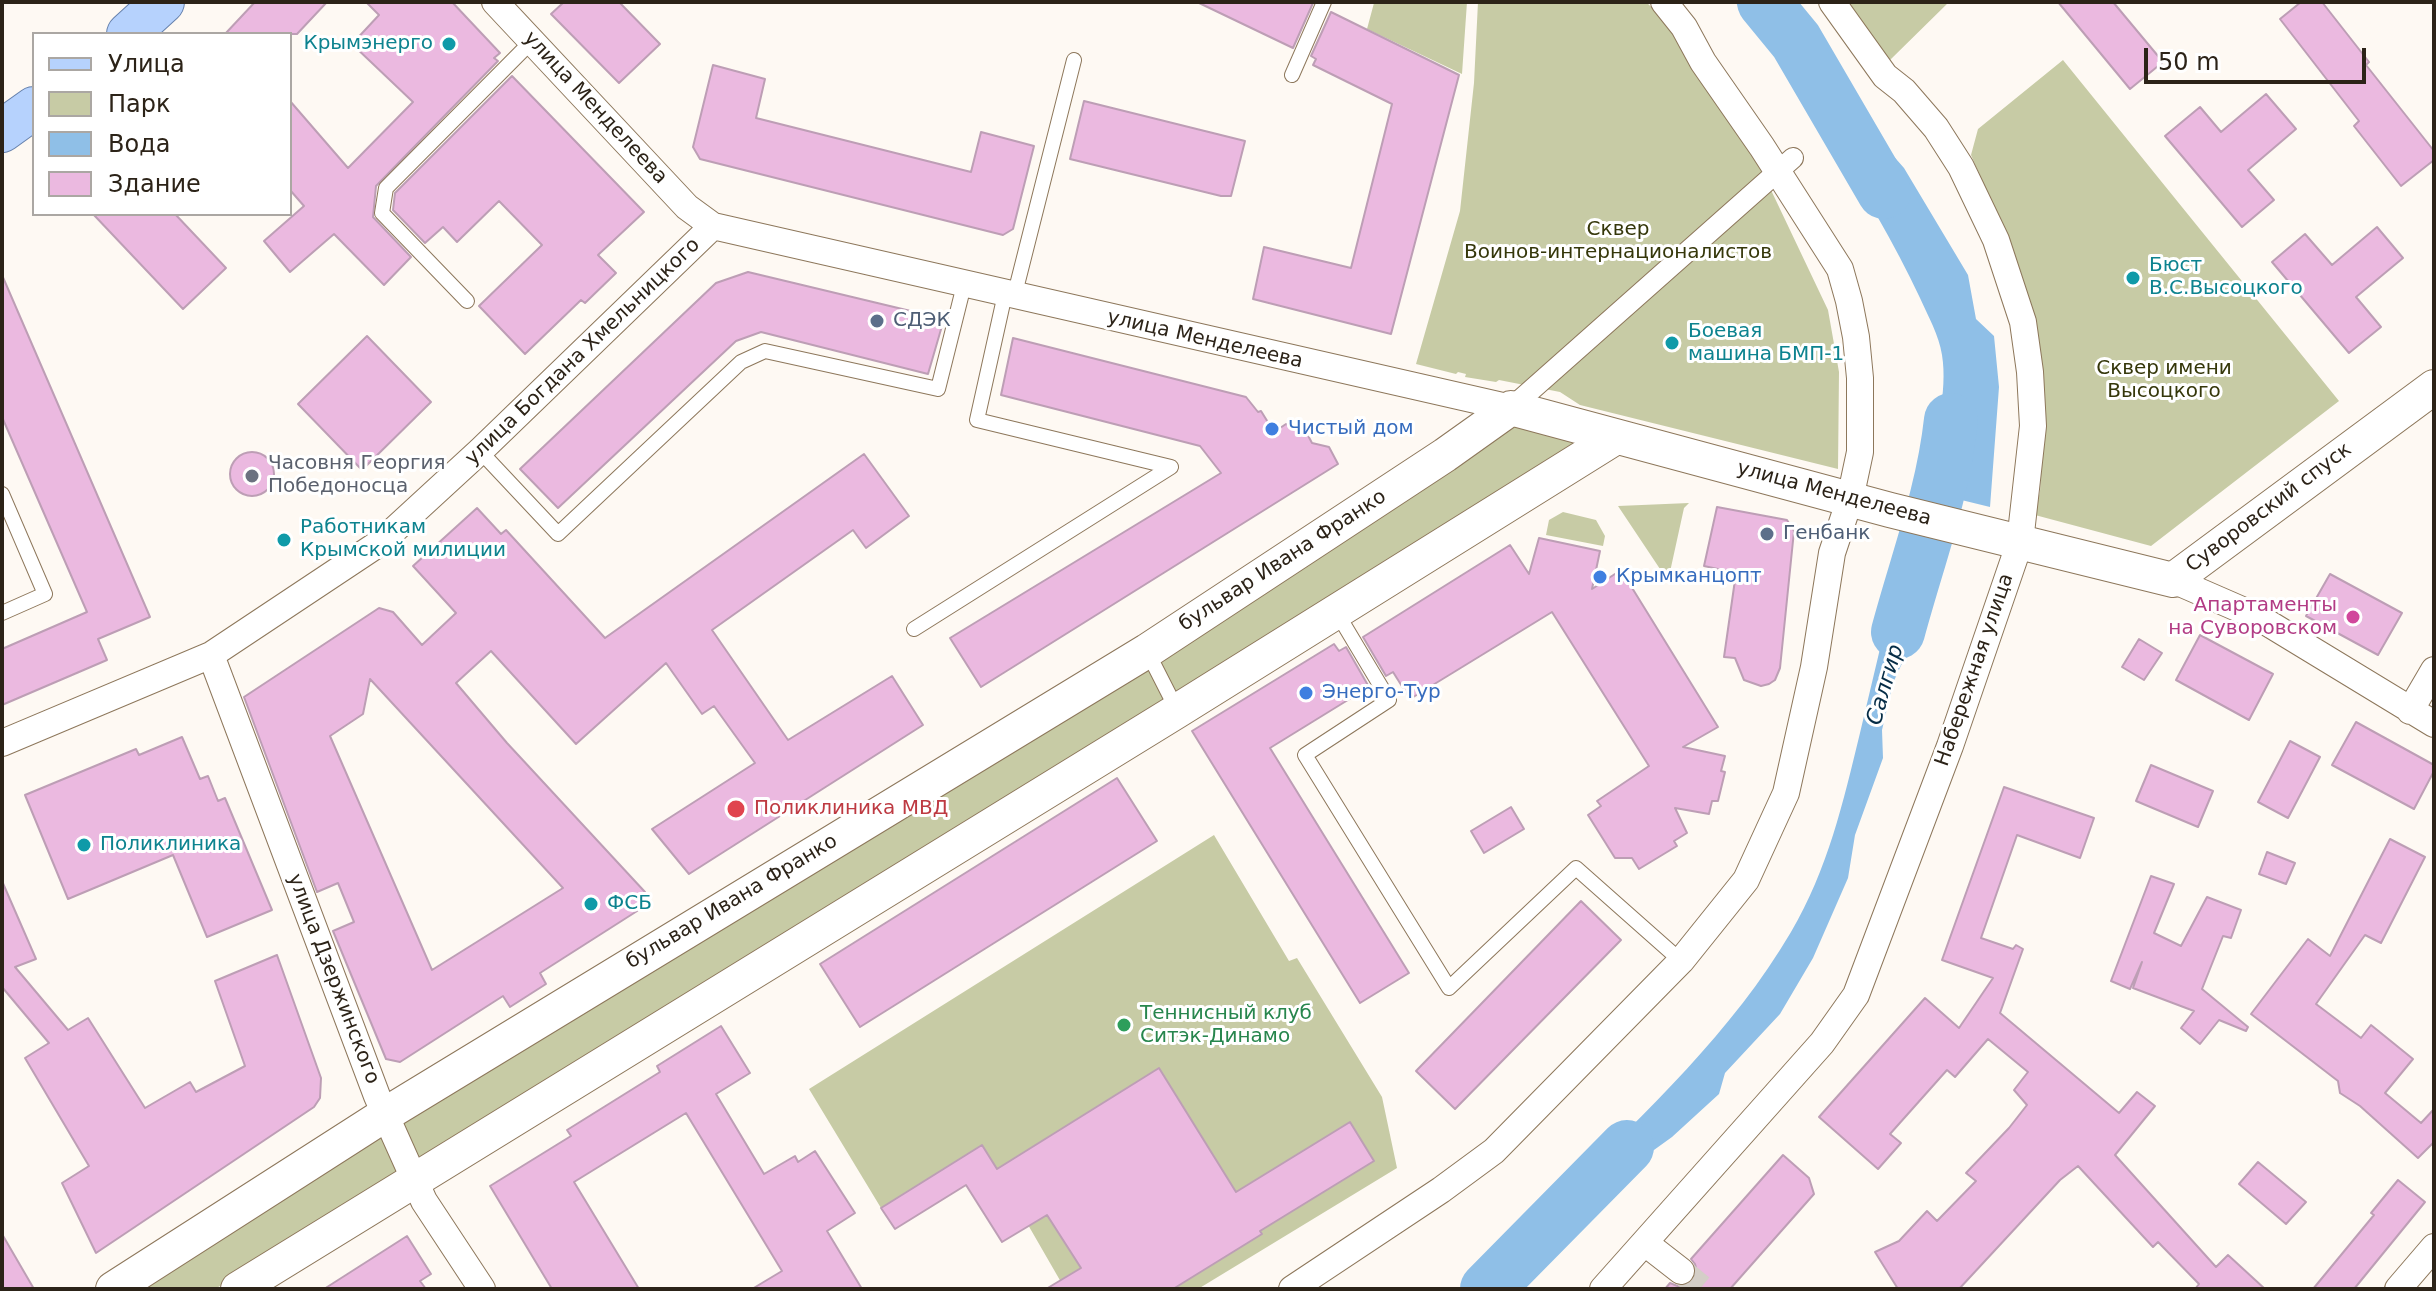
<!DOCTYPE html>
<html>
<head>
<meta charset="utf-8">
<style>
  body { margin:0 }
  #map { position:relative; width:2436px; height:1291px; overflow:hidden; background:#fef9f3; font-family:"DejaVu Sans",sans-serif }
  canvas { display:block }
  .frame { position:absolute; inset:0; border:4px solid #2c2318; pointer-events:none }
  .legend { position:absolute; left:32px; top:32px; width:260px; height:184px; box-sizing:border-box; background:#fff; border:2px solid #aba7a3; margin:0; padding:10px 14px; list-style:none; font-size:24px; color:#2c2318 }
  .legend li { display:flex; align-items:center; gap:16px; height:40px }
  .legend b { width:40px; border:2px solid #aba7a3 }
  .scale { position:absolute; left:2144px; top:48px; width:222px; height:36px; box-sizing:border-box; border:4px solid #2c2318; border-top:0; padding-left:10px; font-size:24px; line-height:28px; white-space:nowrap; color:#2c2318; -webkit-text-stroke:6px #fff; paint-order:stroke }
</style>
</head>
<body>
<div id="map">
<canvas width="2436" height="1291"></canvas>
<div class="frame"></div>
<ul class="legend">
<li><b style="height:10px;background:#b6d2fd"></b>Улица</li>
<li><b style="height:22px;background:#c7cba5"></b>Парк</li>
<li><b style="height:22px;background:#8fbfe7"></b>Вода</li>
<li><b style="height:22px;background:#ebb9e0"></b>Здание</li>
</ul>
<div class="scale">50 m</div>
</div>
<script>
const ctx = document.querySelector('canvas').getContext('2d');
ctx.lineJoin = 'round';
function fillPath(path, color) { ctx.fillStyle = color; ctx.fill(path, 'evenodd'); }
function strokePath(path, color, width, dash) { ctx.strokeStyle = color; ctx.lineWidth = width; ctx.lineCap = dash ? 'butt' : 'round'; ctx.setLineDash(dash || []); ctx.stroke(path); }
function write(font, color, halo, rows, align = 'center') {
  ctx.font = font + ' "DejaVu Sans",sans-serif'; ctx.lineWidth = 6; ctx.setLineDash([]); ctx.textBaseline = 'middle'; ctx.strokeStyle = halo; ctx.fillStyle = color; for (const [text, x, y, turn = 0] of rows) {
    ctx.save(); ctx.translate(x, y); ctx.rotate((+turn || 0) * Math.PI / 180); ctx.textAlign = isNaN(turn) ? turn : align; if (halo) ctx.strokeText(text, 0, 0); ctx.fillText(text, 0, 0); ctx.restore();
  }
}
fillPath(new Path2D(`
  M1372,2H1467L1462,74L1367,29L1374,3Z
  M1478,2H1646L1666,21L1751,148L1828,310L1839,372L1838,469L1580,405L1560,392L1499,380L1496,382L1465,377L1466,374L1458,372L1456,374L1416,364L1460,211L1474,83Z
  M1847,2H1949L1890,60Z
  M2063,60L2339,401L2151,546L2035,515L2040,491L2043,433L2038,348L2016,258L1971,155L1978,129Z
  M1514,422L1585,441L1176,697L1157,659Z
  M1689,503L1684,508L1668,581L1618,506Z
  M1563,512L1596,520L1605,536L1603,546L1546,535L1549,520Z
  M1148,664L1168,703L416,1165L398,1121Z
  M1214,835L1289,961L1297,958L1382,1097L1397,1168L1198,1289H1065L982,1145L881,1208L809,1089Z
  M384,1129L403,1174L215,1289H136Z`), '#c7cba5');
fillPath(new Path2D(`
  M1735,2H1780L1815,48L1842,93L1817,114L1767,40Z
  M1860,118L1904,168L1968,275L1976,319L1994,336L1999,387L1990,507L1941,495L1929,476C1935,439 1948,391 1942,355C1939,335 1928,316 1920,298C1894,242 1862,190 1831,138Z
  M1902,556L1942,566L1927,586L1904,659L1893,683L1882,730L1883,758L1855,835L1848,878L1813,958L1780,1014L1725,1073L1719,1094L1672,1137L1629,1168L1587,1211L1565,1192C1646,1112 1733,1031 1791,932C1828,869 1843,803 1860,733C1874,674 1888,615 1902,556Z
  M1556,1208L1576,1224L1510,1289H1474Z`), '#8fbfe7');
strokePath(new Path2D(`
  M1764,2L1796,41L1884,192
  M1898,632C1917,561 1943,494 1951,420
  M1487,1289L1627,1147`), '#8fbfe7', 54);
const building = new Path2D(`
  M255,2H327L297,34H225Z
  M366,2H452L500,53L494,58L498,61L376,186L373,217L411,257L384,285L334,234L290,272L264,241L304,206L290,190V101L348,168L413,102L352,44L379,15Z
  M564,2H619L660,44L619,83L551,14Z
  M1197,2H1310L1313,3L1293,48Z
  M2058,2H2113L2163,62L2130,89Z
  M2301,2H2322L2369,62L2366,65L2434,151V160L2401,186L2354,126L2359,121L2280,19Z
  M1331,12L1459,75L1391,334L1253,299L1264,247L1351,268L1392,104L1313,65L1316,59L1311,56Z
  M713,65L765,79L756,118L971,172L981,132L1034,146L1013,229L1003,235L700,159L693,147Z
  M512,76L644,212L598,255L616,273L585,303L581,300L525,354L479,306L542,245L499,201L457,242L443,227L425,243L393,210L395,193Z
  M2266,94L2296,129L2248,170L2274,200L2242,227L2165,136L2200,107L2221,132Z
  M1084,101L1245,141L1231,196H1221L1070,159Z
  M93,214H175L226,268L183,309Z
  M2377,227L2403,258L2356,297L2381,327L2349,353L2272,262L2305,234L2332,265Z
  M748,272L944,319L928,374L761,332L736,341L558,508L520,469L716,283Z
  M2,275L150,617L98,639L107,660L2,705V649L87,612L2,417Z
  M367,336L431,402L362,470L298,404Z
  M1013,338L1246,397L1258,412L1261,411L1274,432L1286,424L1304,428L1312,443L1329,447L1338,464L981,687L950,638L1221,473L1200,446L1001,395Z
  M230 474a22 22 0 1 1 44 0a22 22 0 1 1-44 0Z
  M864,454L909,516L866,548L853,530L712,630L788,740L892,676L923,725L689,874L652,829L755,763L714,706L702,714L666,663L576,744L491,651L456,683L507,743L645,892V906L540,973L546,984L510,1007L503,996L400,1062L386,1059L333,931L354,922L338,883L317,892L244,697L379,608L393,612L422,645L456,613L413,566L477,508L501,534L506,530L605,638ZM370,679L563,888L432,970L330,736L363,714Z
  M1717,507L1787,520L1794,531L1780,668L1775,680L1769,684L1761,686L1744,680L1735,658L1724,657L1736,573L1704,566Z
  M1539,538L1600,551L1592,589L1621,570L1718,727L1683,747L1725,756L1721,771L1725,772L1718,801H1712L1709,814L1675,808L1687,833L1674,841L1677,846L1639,869L1632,858H1615L1588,815L1601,806L1597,801L1649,766L1552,612L1410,699L1393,672L1386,676L1363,637L1510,545L1529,574Z
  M2330,574L2402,613L2378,655L2306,616Z
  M2200,635L2273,674L2249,720L2176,680Z
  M2139,639L2162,653L2144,680L2122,667Z
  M1334,644L1339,651L1346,647L1369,687L1270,748L1409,973L1360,1003L1192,731Z
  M2356,722L2434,765V771L2414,809L2332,765Z
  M182,737L200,779L208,776L218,801L225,798L272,910L207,937L173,855L68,899L25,795L136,749L139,755Z
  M2290,741L2320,757L2288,818L2258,802Z
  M2151,765L2213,791L2198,827L2136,801Z
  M1117,778L1157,841L860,1027L820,964Z
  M2004,787L2094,818L2080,858L2017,835L1981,938L2013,949L2016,945L2023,949L2000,1013L2119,1113L2137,1092L2155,1106L2115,1155L2216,1267L2228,1255L2265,1289H2195L2199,1284L2158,1242L2153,1247L2078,1166L2060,1180L1959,1289H1898L1875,1252L1899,1241L1927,1211L1937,1221L1976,1181L1966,1173L2009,1128L2027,1105L2014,1090L2028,1072L1988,1039L1955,1077L1947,1070L1890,1134L1901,1143L1878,1169L1819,1117L1925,998L1959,1028L1993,978L1942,960Z
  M1511,807L1524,829L1484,853L1471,831Z
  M2390,839L2425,857L2381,943L2365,935L2316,1004L2361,1038L2371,1025L2413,1059L2385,1093L2421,1123L2434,1109V1142L2418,1158L2360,1106L2340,1093L2338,1081L2251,1014L2308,939L2330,956Z
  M2267,852L2295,863L2286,884L2259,874Z
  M2151,876L2174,884L2154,933L2181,946L2207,897L2241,910L2231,938L2223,936L2202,989L2248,1027L2246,1031L2219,1020L2200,1044L2181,1028L2194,1011L2133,988L2142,962L2130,989L2111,981Z
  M2,881L36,959L15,967L68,1030L88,1018L145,1108L190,1082L196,1092L245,1066L215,981L277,955L321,1078L320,1098L314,1107L96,1253L62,1183L89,1166L25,1058L49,1043L2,987Z
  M1581,901L1621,940L1455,1109L1416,1071Z
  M721,1026L750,1073L716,1094L764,1174L795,1156L798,1162L815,1151L855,1213L827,1231L862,1289H752L782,1271L686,1113L574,1182L639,1289H552L490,1186L571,1136L567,1130L660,1072L657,1066Z
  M1159,1068L1236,1192L1350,1122L1374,1161L1260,1231L1262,1234L1173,1289H1046L1081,1268L1047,1215L1002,1242L966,1185L895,1229L881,1208L982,1145L997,1169Z
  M1783,1155L1809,1178L1814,1194L1730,1289H1665L1670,1283L1680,1287L1688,1285L1693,1281L1697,1272L1695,1264L1691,1259Z
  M2258,1162L2306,1202L2286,1224L2239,1184Z
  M2398,1180L2425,1202L2354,1289H2313L2374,1215L2371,1213Z
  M2,1234L34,1289H2Z
  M407,1236L431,1274L420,1281L426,1289H324Z`);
fillPath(building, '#ebb9e0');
strokePath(building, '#bd9eb5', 2);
strokePath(new Path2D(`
  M1681,1271L1703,1289`), '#d4cec7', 26, [26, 13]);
const service = new Path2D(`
  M1292,75L1324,2
  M1014,297L1074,60
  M467,301L382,213L386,188L532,41
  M480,451L558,534L741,362L765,351L938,389L964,285
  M2,494L45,594L2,613
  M1337,613L1389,700L1305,755L1449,988L1576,868L1681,961
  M914,629L1171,467L977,420L1005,294
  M1147,651L1177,710`);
const pedestrian = new Path2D(`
  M1511,408L1793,158`);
const minor = new Path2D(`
  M495,2L687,207L713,226L1511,408
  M2173,580L2258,617L2434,724
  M211,655L377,1096L424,1201L482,1289
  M2410,711L2434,670
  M2,743L211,655L381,542L480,451L713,226
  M1645,1243L1681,1271
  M1292,1289L1441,1190L1494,1151L1681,961L1746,880L1786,793L1814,667L1832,553L1850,499L1860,452V378L1856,337L1849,301L1840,269L1762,147L1703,62L1684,27L1664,2
  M1603,1289L1822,1043L1856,995L1950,746L2020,542L2033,426L2030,372L2023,322L1996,240L1961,167L1936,128L1904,91L1885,76L1832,2
  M2398,1289L2434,1247`);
const tertiary = new Path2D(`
  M113,1289L386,1114L1147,651L1445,455L1511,408L1890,510L2173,580L2434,387
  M238,1289L1177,711L1616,437`);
const primary = new Path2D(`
  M128,34L163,2
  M2,131L34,108`);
strokePath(service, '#8d775b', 16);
strokePath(pedestrian, '#8d775b', 22);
strokePath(minor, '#8d775b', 28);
strokePath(tertiary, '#8d775b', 36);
strokePath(primary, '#6681ac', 44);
strokePath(service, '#fff', 14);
strokePath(pedestrian, '#fff', 20);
strokePath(minor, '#fff', 26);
strokePath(tertiary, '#fff', 34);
strokePath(primary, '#b6d2fd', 42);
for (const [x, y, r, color] of [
  [449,44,8,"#0f9aa8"],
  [2133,278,8,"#0f9aa8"],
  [877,321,8,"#5c6f8a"],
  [1672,343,8,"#0f9aa8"],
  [1272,429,8,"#3f7fe0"],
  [252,476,8,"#6b7280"],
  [1767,534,8,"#5c6f8a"],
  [284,540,8,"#0f9aa8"],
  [1600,577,8,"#3f7fe0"],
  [2353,617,8,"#d1479c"],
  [1306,693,8,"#3f7fe0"],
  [736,809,10,"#e0444e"],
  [84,845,8,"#0f9aa8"],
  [591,904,8,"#0f9aa8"],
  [1124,1025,8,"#2e9e5b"]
]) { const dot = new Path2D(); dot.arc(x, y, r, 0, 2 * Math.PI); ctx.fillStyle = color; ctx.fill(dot); strokePath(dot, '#fff', 3); }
write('20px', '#0d838f', '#fff', [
  ["Крымэнерго",433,44,"right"],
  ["Бюст",2149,266],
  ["В.С.Высоцкого",2149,289],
  ["Боевая",1688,332],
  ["машина БМП-1",1688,355],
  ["Работникам",300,528],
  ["Крымской милиции",300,551],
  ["Поликлиника",100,845],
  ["ФСБ",607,904]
], 'left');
write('20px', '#2c2318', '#fff', [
  ["улица Менделеева",595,108,47],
  ["улица Менделеева",1205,340,13],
  ["улица Богдана Хмельницкого",583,352,-44],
  ["улица Менделеева",1834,494,15],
  ["Суворовский спуск",2269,508,-37],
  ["бульвар Ивана Франко",1283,561,-33],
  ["Набережная улица",1975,670,-71],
  ["бульвар Ивана Франко",732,902,-31],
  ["улица Дзержинского",333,979,69]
]);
write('20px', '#35370a', '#fff', [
  ["Сквер",1618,230],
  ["Воинов-интернационалистов",1618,253],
  ["Сквер имени",2164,369],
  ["Высоцкого",2164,392]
]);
write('20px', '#4e5e75', '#fff', [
  ["СДЭК",893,321],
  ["Генбанк",1783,534]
], 'left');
write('20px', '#366cbe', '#fff', [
  ["Чистый дом",1288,429],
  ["Крымканцопт",1616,577],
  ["Энерго-Тур",1322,693]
], 'left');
write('20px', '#5b616d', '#fff', [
  ["Часовня Георгия",268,464],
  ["Победоносца",268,487]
], 'left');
write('20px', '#b23c85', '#fff', [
  ["Апартаменты",2337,606],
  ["на Суворовском",2337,629]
], 'right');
write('20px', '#be3a42', '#fff', [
  ["Поликлиника МВД",754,809]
], 'left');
write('20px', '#27864d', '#fff', [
  ["Теннисный клуб",1140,1014],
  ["Ситэк-Динамо",1140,1037]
], 'left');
write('italic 22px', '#052c46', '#fff', [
  ["Салгир",1886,685,-74]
]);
</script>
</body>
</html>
